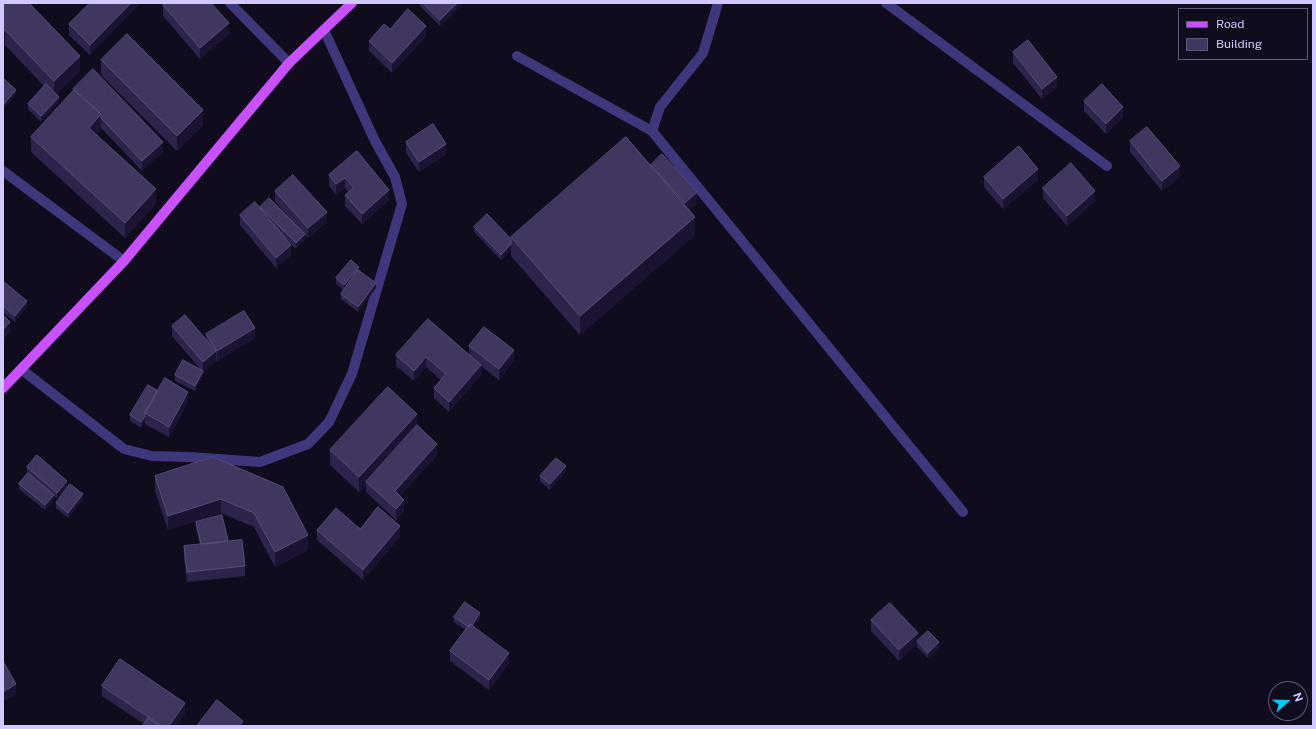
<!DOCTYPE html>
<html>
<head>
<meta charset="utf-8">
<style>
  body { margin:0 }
  #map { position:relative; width:1316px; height:729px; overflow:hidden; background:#100c1d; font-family:"Public Sans",sans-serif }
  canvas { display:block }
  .frame { position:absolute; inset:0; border:4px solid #d2c8fe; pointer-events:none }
  .legend { position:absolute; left:1178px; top:8px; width:130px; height:52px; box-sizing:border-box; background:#100c1d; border:1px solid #5e5777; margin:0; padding:5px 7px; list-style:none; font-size:12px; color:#d2c8fe }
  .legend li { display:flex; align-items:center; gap:8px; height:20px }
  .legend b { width:20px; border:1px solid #5e5777 }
  .north { position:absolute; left:1268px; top:681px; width:40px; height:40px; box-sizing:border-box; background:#100c1d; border:1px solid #5e5777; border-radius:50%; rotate:70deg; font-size:11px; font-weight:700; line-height:16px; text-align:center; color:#d2c8fe }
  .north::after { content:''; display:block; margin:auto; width:14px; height:18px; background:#03c8ef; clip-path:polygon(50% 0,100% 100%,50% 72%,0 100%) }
</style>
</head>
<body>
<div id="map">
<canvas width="1316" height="729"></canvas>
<div class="frame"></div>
<ul class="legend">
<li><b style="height:5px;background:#c851fd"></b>Road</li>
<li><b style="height:11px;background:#40365f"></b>Building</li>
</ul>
<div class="north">N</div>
</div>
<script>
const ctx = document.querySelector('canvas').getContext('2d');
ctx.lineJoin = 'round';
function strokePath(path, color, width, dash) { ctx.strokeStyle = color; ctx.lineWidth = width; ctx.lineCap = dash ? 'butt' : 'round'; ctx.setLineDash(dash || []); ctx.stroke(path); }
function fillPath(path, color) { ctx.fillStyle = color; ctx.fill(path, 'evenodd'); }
strokePath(new Path2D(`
  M517,56L652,131
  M21,369L124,449L152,456L190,457L260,462L308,444L329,422L352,374L402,204L395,177L375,141L324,30`), '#3e377b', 10);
strokePath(new Path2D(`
  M230,3L289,63
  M718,3L703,53L660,107L652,131L963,512
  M886,3L1107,166
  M3,171L124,261`), '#3e377b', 10);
strokePath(new Path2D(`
  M3,388L124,261L289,63L352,3`), '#c851fd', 10);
fillPath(new Path2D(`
  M3,3L80,71L56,94L59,102L41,122L28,109V104L44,86L5,45L3,46Z
  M90,3V55L69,35V24Z
  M420,3H464L454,12L453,10V13L440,26L420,6Z
  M163,5L229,34L200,59L163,16Z
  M390,29L426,36L392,73L369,51V41Z
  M1013,52L1057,87L1042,99L1013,63Z
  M101,60L203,125L177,151L101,75Z
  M73,89L163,152L142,171L101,128L96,135L156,204L125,238L31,152V137L73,92Z
  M1084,101L1123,117L1106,134L1084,111Z
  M1130,141L1180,177L1162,191L1130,152Z
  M406,142L446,154L419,172L406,153Z
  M357,151L389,200L362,224L345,206V195L349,193L345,188L336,195L329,186V175Z
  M651,166L697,203L689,210L695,235L580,335L511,256V250L501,260L474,232V227L511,239V237Z
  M984,177L1038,180L1003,209L984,187Z
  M1043,188L1095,201L1067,226L1043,198Z
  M275,191L327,222L308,238L305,235V239L296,249L285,238L291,255L276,268L240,225V215L260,207L298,227L275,202Z
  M359,270L376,288L358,312L341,299V294L344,290L336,284V278Z
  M3,283L27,306L15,322L3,312Z
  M172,326L206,340V334L255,338L217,361L216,360V361L203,372V376L195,391L175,381V375L200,369L172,336Z
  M469,346L514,360L499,380L481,366V375L449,412L434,398V388L441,380L426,367L414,381L396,366V355L469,354Z
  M158,391L188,402L169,437L145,424V422L141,428L130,421V415Z
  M417,426L437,455L400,496L404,510L396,520L366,492V485L359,492L330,465V450Z
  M213,457L308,550L275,567L254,527L221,513L168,530L155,491V476Z
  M27,467L67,486L57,498L54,496V500L45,510L19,489V484L28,473L27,472Z
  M566,471L550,490L540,481V476Z
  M83,500L68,518L56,508V503Z
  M196,522L228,542L245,566V576L187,582L184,557V546L200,545L196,528Z
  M360,529L400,537L363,580L317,540V530Z
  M454,617L480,619L474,627L509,663L489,690L450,661V651L466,630L454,622Z
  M871,620L918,641L939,648L928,658L917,647V644L899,661L871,631Z
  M102,686L185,713L176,726H143L144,724L102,696Z`), '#2e244b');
fillPath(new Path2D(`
  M131,3H141L90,55V45Z
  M458,3H464L454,12V6Z
  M453,7V13L440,26V20Z
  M229,23V34L200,59V48Z
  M426,26V36L392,73V63Z
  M5,30V45L3,46V31Z
  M80,56V71L54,96V81Z
  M1057,77V87L1042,99V89Z
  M16,90V95L3,110V105Z
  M59,97V102L41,122V116Z
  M1123,107V117L1106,134V124Z
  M203,110V125L177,151V136Z
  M101,114V129L89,143V128Z
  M163,142V152L142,171V161Z
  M446,144V154L419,172V162Z
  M1180,166V177L1162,191V181Z
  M1038,169V180L1003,209V199Z
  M345,178V188L336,195V184Z
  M156,189V204L125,238V223Z
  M389,190V200L362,224V214Z
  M1095,191V201L1067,226V216Z
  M697,192V203L685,213V203Z
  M327,212V222L308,238V228Z
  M695,217V235L580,335V316Z
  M305,234V239L296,249V243Z
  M511,244V250L501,260V255Z
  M291,245V255L276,268V258Z
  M359,267V272L344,290V285Z
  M376,283V288L358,312V307Z
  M27,301V306L15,322V316Z
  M10,322V332L3,340V330Z
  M255,328V338L217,361V351Z
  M514,350V360L499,380V369Z
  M216,351V361L203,373V362Z
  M426,357V367L414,381V371Z
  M481,365V375L449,412V402Z
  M203,371V376L195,391V386Z
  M188,392V402L169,437V427Z
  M417,414V429L366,482V485L359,492V477Z
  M145,416V422L141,428V422Z
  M437,444V455L395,502V491Z
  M566,466V471L550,490V484Z
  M67,481V486L57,498V493Z
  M83,494V500L68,518V513Z
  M54,495V500L45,510V505Z
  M221,499V513L168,530V516Z
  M404,500V510L396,520V509Z
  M400,526V537L363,580V570Z
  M308,535V550L275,567V552Z
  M480,613V619L470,633V628Z
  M918,633L917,644L899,661V650Z
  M939,642V648L928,658V653Z
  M509,653V663L489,690V680Z
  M16,684V695L3,702V692Z
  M185,703V713L176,726H169Z
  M243,721V726H239Z`), '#1b1331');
const building = new Path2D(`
  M3,3H29L80,56L54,81L5,30L3,31Z
  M90,3H131L90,45L69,24Z
  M166,3H211L229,23L200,48L163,5Z
  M423,3H448L453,7L440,20Z
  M451,3H458L454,6Z
  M408,9L426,26L392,63L369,41L384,24L390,29Z
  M127,34L203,110L177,136L101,60Z
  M1028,40L1057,77L1042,89L1013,52Z
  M93,69L163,142L142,161L101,118V114L73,89Z
  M3,78L16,90L3,105Z
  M46,84L59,97L41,116L28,104Z
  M1102,84L1123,107L1106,124L1084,101Z
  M74,90L101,114L89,128L156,189L125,223L31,137Z
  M433,124L446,144L419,162L406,142Z
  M1147,127L1180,166L1162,181L1130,141Z
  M626,137L695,217L580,316L511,237Z
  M1019,146L1038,169L1003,199L984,177Z
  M357,151L389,190L362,214L345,195L354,188L345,178L336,184L329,175Z
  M662,154L697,192L685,203L651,165Z
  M1071,163L1095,191L1067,216L1043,188Z
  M293,175L327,212L308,228L275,191Z
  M269,198L305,234L296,243L260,207Z
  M255,202L291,245L276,258L240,215Z
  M487,214L511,239V244L501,255L474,227Z
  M351,260L359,267L344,285L336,278Z
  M358,270L376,283L358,307L341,294Z
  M4,282L27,301L15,316L3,306V283Z
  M244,311L255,328L217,351L206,334Z
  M3,315L10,322L3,330Z
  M185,315L216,351L203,362L172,326Z
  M428,319L481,365L449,402L434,388L446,374L426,357L414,371L396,355Z
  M484,327L514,350L499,369L469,346Z
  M183,360L203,371L195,386L175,375Z
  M165,378L188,392L169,427L145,413Z
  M148,385L158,391L145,413V416L141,422L130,415Z
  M388,387L417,414L359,477L330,450Z
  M417,425L437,444L395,491L404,500L396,509L366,482Z
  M37,455L67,481L57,493L27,467Z
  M213,457L283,487L308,535L275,552L254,513L221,499L168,516L155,476Z
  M556,458L566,466L550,484L540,476Z
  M28,473L54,495L45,505L19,484Z
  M70,484L83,494L68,513L56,503Z
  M378,507L400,526L363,570L317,530L336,508L360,529Z
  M222,515L228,540L218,543L201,544L196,522Z
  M242,540L245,566L187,572L184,546Z
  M465,602L480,613L472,625L470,624L469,627L454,617Z
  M890,603L918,633L899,650L871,620Z
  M470,624L509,653L489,680L450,651Z
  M928,631L939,642L928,653L917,641Z
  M120,659L185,703L169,726H162L102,686Z
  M3,661L16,684L3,692Z
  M217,700L243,721L239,726H197Z
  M148,718L160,726H143Z`);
fillPath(building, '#40365f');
strokePath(building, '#574d78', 1);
</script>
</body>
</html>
